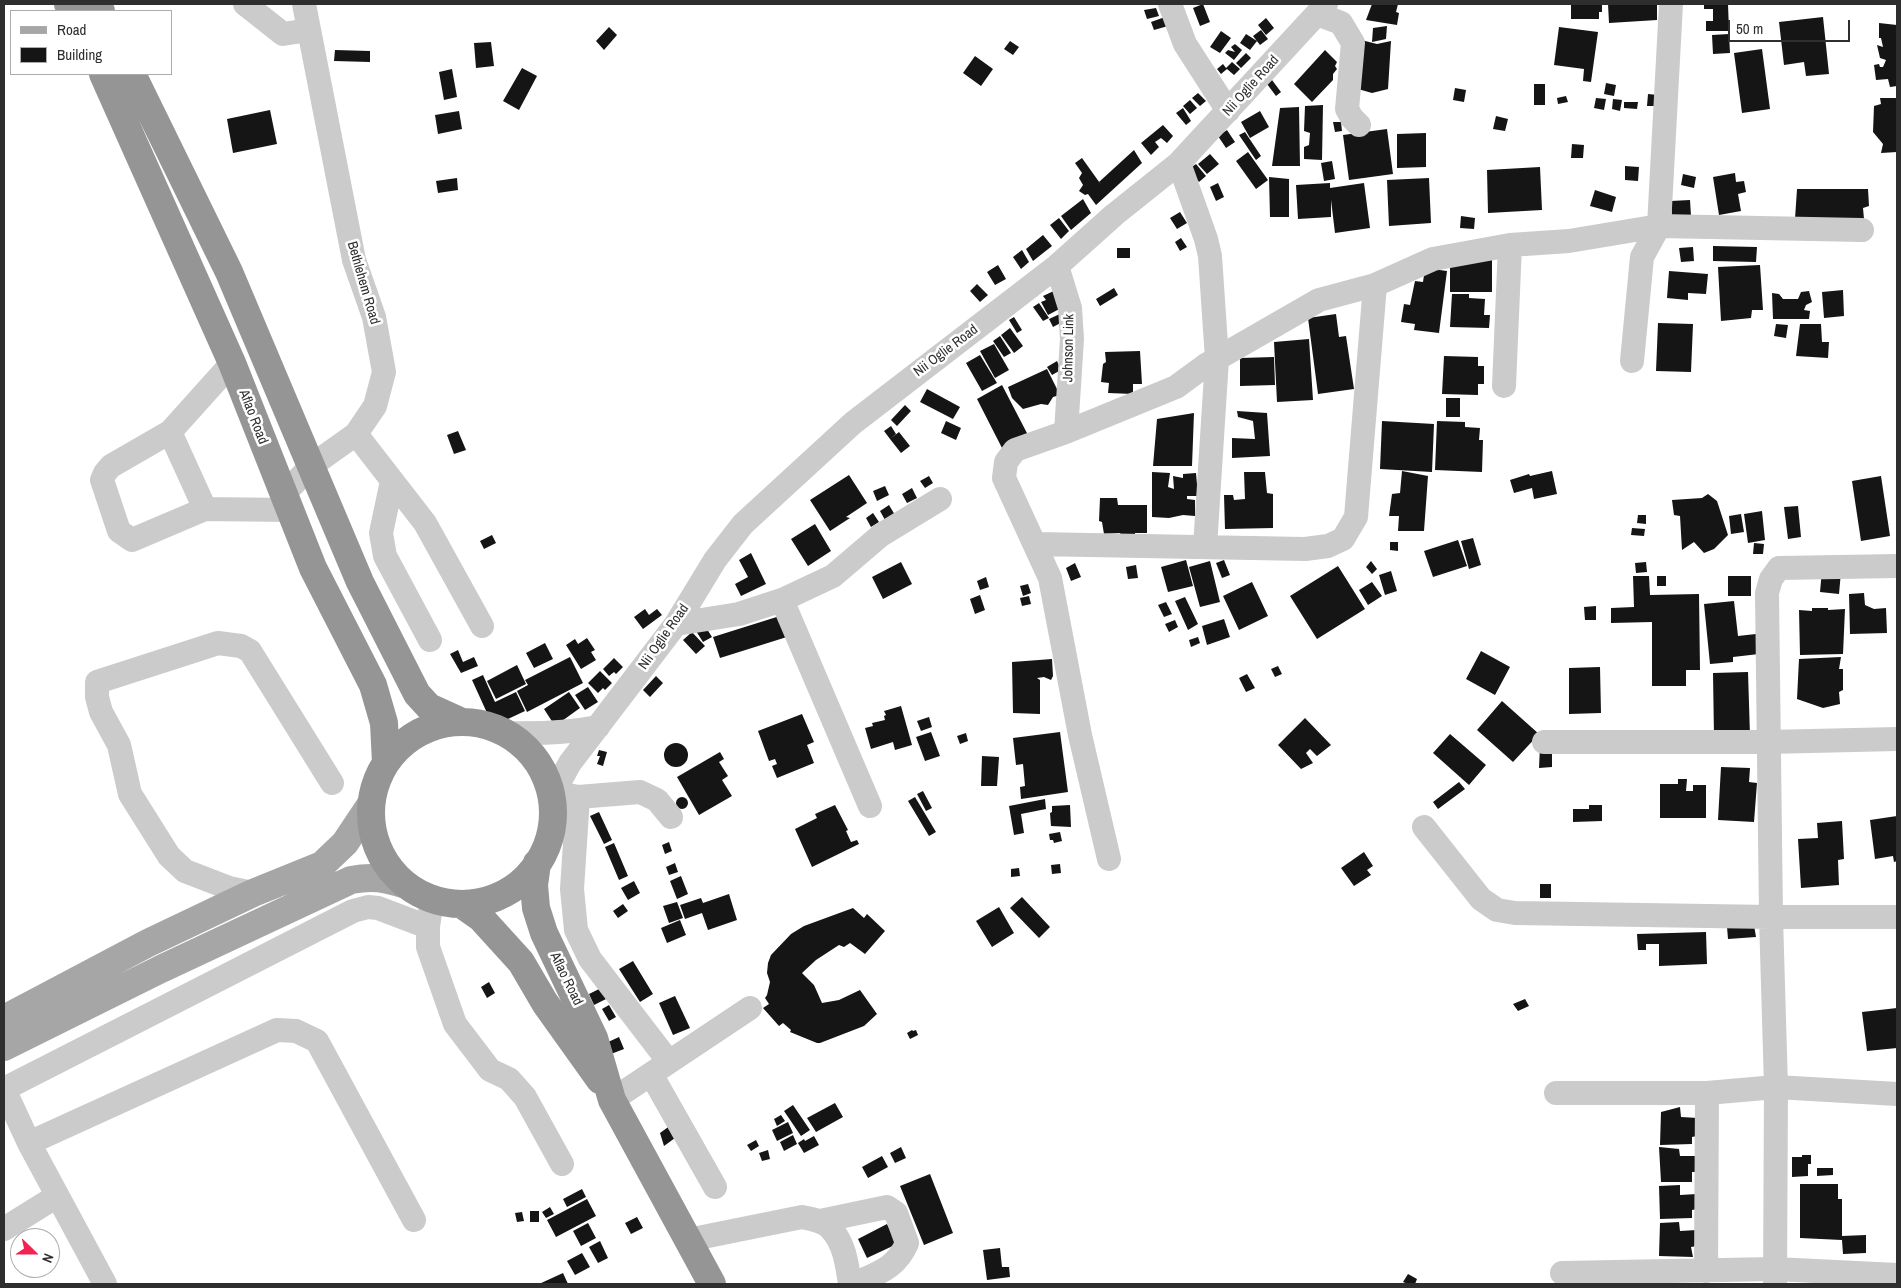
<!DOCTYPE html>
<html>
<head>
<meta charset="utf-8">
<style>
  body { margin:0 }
  #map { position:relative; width:1901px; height:1288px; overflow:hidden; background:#fff; font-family:"Archivo Narrow",sans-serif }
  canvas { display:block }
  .frame { position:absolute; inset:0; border:5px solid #2e2e2e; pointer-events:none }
  .legend { position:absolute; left:10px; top:10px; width:162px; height:65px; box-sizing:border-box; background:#fff; border:1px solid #ababab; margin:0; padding:6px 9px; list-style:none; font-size:15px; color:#2e2e2e }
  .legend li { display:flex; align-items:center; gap:10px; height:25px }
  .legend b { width:25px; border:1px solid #ababab }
  .north { position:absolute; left:10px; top:1228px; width:50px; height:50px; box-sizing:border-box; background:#fff; border:1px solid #ababab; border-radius:50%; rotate:112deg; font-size:14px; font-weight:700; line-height:20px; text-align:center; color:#2e2e2e }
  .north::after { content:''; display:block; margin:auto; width:18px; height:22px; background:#f42152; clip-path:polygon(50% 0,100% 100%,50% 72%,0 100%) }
  .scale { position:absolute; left:1728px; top:20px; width:122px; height:22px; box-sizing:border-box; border:2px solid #2e2e2e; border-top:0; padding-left:6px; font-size:15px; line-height:18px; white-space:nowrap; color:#2e2e2e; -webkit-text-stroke:4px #fff; paint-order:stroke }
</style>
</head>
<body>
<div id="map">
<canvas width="1901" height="1288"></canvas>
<div class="frame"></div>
<ul class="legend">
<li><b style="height:6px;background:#a6a6a6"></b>Road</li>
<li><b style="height:14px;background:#151515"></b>Building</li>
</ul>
<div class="north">N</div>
<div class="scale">50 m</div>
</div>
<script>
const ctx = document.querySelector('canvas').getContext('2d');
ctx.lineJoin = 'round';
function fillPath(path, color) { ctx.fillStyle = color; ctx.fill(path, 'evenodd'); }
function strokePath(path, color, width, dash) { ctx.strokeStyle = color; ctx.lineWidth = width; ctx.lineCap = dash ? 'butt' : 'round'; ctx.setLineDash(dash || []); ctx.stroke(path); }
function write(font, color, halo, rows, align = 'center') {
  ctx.font = font + ' "Archivo Narrow",sans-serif'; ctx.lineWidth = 5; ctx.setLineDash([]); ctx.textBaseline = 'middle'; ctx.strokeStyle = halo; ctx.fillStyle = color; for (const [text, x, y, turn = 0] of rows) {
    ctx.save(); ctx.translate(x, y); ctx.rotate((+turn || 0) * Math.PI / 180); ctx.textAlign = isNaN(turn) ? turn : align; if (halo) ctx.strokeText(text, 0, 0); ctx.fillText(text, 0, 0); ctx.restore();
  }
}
fillPath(new Path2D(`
  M1203,4L1210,22L1200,26L1193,8Z
  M1372,4H1398L1396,12L1399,13L1397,25L1366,20Z
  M1571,4H1602V12H1599V19H1571Z
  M1608,4H1657V20L1609,23Z
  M1704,4H1728L1729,31H1706V21H1713V9H1704Z
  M1156,8L1159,16L1147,19L1144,10Z
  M1165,17L1168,26L1154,30L1151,22Z
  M1823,17L1829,74L1806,76L1804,62L1784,65L1779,22Z
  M1266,18L1274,28L1266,35L1258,25Z
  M1879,23L1897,25V86L1890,87L1888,79L1876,80L1874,65L1879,64L1880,67H1883L1886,60L1880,58L1877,45L1883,47L1881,38H1879Z
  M1387,26L1386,39L1372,42L1373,28Z
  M609,27L617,35L604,50L596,41Z
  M1559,27L1598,32L1591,82L1583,81L1584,69L1554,65Z
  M1261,30L1268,39L1260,45L1253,36Z
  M1221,31L1231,38L1220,53L1210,47Z
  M1246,34L1257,41L1250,50L1240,43Z
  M1729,34L1730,53L1713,54L1712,35Z
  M1361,40L1377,44L1391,41L1388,89L1372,93L1358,89Z
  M1010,41L1019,47L1013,55L1004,49Z
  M491,42L494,66L476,68L474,43Z
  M1235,44L1242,50L1234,60L1225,53L1228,50L1235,52L1231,47Z
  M1762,49L1770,109L1742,113L1734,53Z
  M335,50L370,51V62L334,61Z
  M1325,50L1337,62L1335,66L1337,69L1333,74V80L1312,102L1294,84Z
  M1246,53L1251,58L1241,68L1236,63Z
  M975,56L993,69L981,86L963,73Z
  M1232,62L1240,69L1234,75L1227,69L1221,74L1217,69L1223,64L1226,68Z
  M522,68L537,76L519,110L503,101Z
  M452,69L457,97L444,100L439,72Z
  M1272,80L1281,92L1276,96L1267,84Z
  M1606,83L1616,85L1614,96L1604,94Z
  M1534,84H1545V105H1534Z
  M1455,88L1466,90L1464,102L1453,100Z
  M1198,93L1206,101L1200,106L1192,98Z
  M1648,94L1658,95L1654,106H1647Z
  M1566,96L1568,102L1558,104L1557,98Z
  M1596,98L1606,99L1604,110L1594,108Z
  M1880,98H1897V152L1881,153L1883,144L1873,132L1874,106L1881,104Z
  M1613,99L1622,100L1620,111L1612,109Z
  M1190,100L1197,108L1190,114L1183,106Z
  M1624,102H1638L1637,109L1624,108Z
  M1323,105L1322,160L1304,159V147L1309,145L1310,133L1304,131L1305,106Z
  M1299,107L1300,166H1272L1280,108Z
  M1183,108L1191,121L1186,125L1176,113Z
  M270,110L277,144L233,153L227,119Z
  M459,111L462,129L438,134L435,115Z
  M1260,111L1269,127L1250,138L1241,122Z
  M1496,116L1508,119L1505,131L1493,129Z
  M1333,122H1341L1342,131L1335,132Z
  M1163,125L1173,136L1167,143L1161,138L1155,142L1159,147L1151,155L1141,143Z
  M1387,129L1393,174L1349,180L1343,135Z
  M1227,130L1235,142L1226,148L1218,136Z
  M1245,132L1261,156L1256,160L1239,135Z
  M1426,133V167L1397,168V134Z
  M1572,144L1584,145L1583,158H1571Z
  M1134,150L1142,163L1096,205L1088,194L1085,195L1079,191L1083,185L1079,178L1082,173L1075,163L1082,158L1102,186L1099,182Z
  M1248,152L1268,180L1256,189L1236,161Z
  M1210,154L1219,164L1207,174L1198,164Z
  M1332,161L1335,179L1324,181L1321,163Z
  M1196,164L1206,176L1199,182L1189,169Z
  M1625,166L1639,167L1638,181L1625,180Z
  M1540,167L1542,210L1488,213L1487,170Z
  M1735,173L1736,182L1744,181L1746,192L1738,194L1741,211L1719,215L1713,177Z
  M1683,174L1696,177L1694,188L1681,185Z
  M1269,177L1289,179V217H1270Z
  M457,178L458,190L438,193L436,181Z
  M1429,178L1431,223L1389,226L1387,180Z
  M1218,183L1224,197L1216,201L1210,187Z
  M1330,183V188L1364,183L1370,228L1335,233L1331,200V217L1298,219L1296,185Z
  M1797,189H1868L1869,206L1863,208L1864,219H1795Z
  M1595,190L1616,197L1612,212L1590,206Z
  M1083,199L1091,213L1071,230L1061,216Z
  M1690,200L1691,216L1672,217L1671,201Z
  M1180,212L1187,223L1177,229L1170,218Z
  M1461,216L1475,218L1474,229L1460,228Z
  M1059,218L1069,231L1061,239L1050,225Z
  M1043,235L1052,246L1033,261L1026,249Z
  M1181,238L1187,247L1180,251L1175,242Z
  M1713,246L1757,247L1756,262L1713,261Z
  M1693,247L1694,261L1681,262L1679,248Z
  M1117,248H1130V258H1117Z
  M1022,250L1029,262L1021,269L1013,257Z
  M1492,260V292H1450V261Z
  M998,265L1006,279L995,285L987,272Z
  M1760,265L1763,310H1752L1751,318L1721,321L1718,267Z
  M1425,268L1447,271L1439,333L1414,330L1415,324L1401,322L1404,304L1410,305L1415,281L1423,282Z
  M1669,271L1708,274L1706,294L1688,293V300L1667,298Z
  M977,284L988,295L980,302L970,291Z
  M1114,288L1118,295L1100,306L1096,299Z
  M1058,289L1067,305L1048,315L1041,302L1046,300L1043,296Z
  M1843,290L1844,316L1824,318L1822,292Z
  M1809,291L1812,302L1806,305L1804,310L1810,311L1809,319H1773L1772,293L1779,294L1783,299H1798L1801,292Z
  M1452,294H1469V298L1485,299L1484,315H1490L1489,328L1450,327Z
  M1039,303L1049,318L1043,321L1033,307Z
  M1062,313L1066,320L1053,327L1049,319Z
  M1336,314L1339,337L1346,336L1354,389L1318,394L1308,318Z
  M1014,317L1022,330L1017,333L1009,320Z
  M1658,323L1693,324L1691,372L1656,371Z
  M1776,324L1788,325L1786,338L1774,336Z
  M1800,324H1821L1822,342H1829L1828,358L1796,356Z
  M1010,328L1023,346L1014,353L1001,335Z
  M1000,336L1011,353L1004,357L993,341Z
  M1309,339L1313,400L1277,402L1274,342Z
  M994,344L1009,370L995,378L980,351Z
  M1140,351L1142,384H1133V394L1108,393L1109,383L1101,382L1103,364L1106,362L1105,352Z
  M980,355L997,383L982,391L966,363Z
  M1444,356L1478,357V366H1484V384H1478V395L1442,394Z
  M1274,357L1275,385L1240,386V358Z
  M1057,361L1061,370L1052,375L1047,367Z
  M1047,369L1060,395L1053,397L1048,405L1041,404L1023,409L1012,398L1008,387Z
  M1002,385L1029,437L1002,448L977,399Z
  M927,389L960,407L953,419L920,402Z
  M1446,398H1460V417H1446Z
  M905,405L911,411L897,426L891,420Z
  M1237,411L1267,413L1270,456L1232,458V438L1255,439L1253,421L1238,417Z
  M1194,413L1192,466H1153L1157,419Z
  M946,421L961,428L956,440L941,433Z
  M1382,421L1434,424L1432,472L1380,469Z
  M1437,421L1465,422V427L1480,428L1479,440H1483L1482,472L1435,470Z
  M891,426L896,434L890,439L884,431Z
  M458,431L466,450L454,454L447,435Z
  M899,432L910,446L901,453L890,439Z
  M1402,471L1428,476L1424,531H1398L1399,516H1389L1392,494L1400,493Z
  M1552,471L1557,494L1534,499L1532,488L1514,493L1510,480L1529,474L1530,476Z
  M1152,472L1170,473L1168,487L1174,489L1173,476L1183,478V474L1196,473L1198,496H1187V499L1195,500V516L1183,515L1169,518L1152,517Z
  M1244,472H1265L1267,493L1273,494V528L1225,529L1224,495H1233L1234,500L1245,499Z
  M849,475L867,503L846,517L850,518L830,531L810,500Z
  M929,476L933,483L925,488L920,481Z
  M1881,476L1890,536L1861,541L1852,481Z
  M885,486L889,495L877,501L873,491Z
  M912,488L917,498L907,503L902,494Z
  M1708,494L1717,501L1728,535L1714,549L1704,553L1694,542L1682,550L1680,516L1674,515L1672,500L1702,498Z
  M1100,498H1117L1118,505H1147V533H1135V536L1122,537L1120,533L1104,534L1102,522L1099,521Z
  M889,505L895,515L885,520L880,511Z
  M1798,506L1801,537L1788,539L1784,507Z
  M1762,511L1765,540L1748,543L1744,514Z
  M873,513L879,522L871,527L866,518Z
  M1741,514L1744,532L1731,534L1729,516Z
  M1638,515H1646V524L1637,523Z
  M815,524L831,551L808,566L791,539Z
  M1632,528L1645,529L1644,536L1631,535Z
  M492,535L496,543L484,549L480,541Z
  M1473,538L1481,565L1469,569L1461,541Z
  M1458,540L1467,566L1433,577L1424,551Z
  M1390,542H1398V551L1390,550Z
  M1754,543L1764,544L1763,554H1753Z
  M751,553L766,584L741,596L735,584L748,577L739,560Z
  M1186,560L1193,586L1168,592L1161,567Z
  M1224,560L1230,575L1222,578L1216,563Z
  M1210,561L1220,602L1200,607L1189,567Z
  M1371,561L1377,569L1372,574L1366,567Z
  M901,562L912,584L883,599L872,577Z
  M1646,562L1647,572L1636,573L1635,563Z
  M1075,563L1081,577L1071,581L1066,568Z
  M1136,565L1138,578L1128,579L1126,567Z
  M1338,566L1365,609L1317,639L1290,596Z
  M1822,570L1841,572L1839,594L1820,592Z
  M1391,571L1397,591L1385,595L1379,575Z
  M1633,576H1649L1650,595L1699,594L1700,670H1686V686H1652V622L1611,623V608L1634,607Z
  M1657,576H1666V586H1657Z
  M1728,576H1751V596H1728Z
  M986,577L989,587L980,590L977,581Z
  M1252,582L1268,616L1239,630L1223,596Z
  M1372,582L1382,596L1368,605L1359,590Z
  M1028,584L1031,593L1023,596L1020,586Z
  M1864,593L1865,605L1874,609L1886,608L1887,633L1850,634L1849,594Z
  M980,595L985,610L975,614L970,599Z
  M1029,596L1031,604L1022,606L1020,598Z
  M1185,597L1198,624L1188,630L1175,601Z
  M1734,601L1738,636L1756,634L1759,654L1733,657V662L1710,664L1704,604Z
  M1166,602L1172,614L1164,617L1158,605Z
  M1596,606V620H1585L1584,607Z
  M1812,608H1828V610L1845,609L1843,654L1800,655L1799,610L1812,611Z
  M645,609L649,615L657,609L662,615L643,629L634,617Z
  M783,615L790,636L720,658L713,637Z
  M1224,619L1230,637L1207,645L1202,626Z
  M1175,620L1178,627L1169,632L1165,624Z
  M705,626L712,637L703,642L696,631Z
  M692,632L705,646L696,654L683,640Z
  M1198,637L1200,643L1191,647L1189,640Z
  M587,638L595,650L591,652L596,660L581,669L566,645L575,639L578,644Z
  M545,643L553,659L534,668L526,653Z
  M458,650L463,662L474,657L478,666L461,673L450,654Z
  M1481,651L1510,667L1495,695L1466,679Z
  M570,657L583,683L527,712L517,691L528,685L525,680Z
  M1841,657L1839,669H1843V690L1839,692L1840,704L1823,708L1797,699L1799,659Z
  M614,658L623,667L616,674L614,672L609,676L603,669Z
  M1052,659L1053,676L1051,680L1044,677L1037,678L1040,680V714L1013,713L1012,662Z
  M517,665L526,684L496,699L487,681Z
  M1278,666L1282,674L1275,677L1271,669Z
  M1600,667L1601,713L1569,714V668Z
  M600,671L612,683L605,690L603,688L598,693L588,683Z
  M1748,672L1750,736L1714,737L1713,673Z
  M1247,674L1255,688L1246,692L1239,678Z
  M483,675L495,702L516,692L525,711L493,726L472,680Z
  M656,676L663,683L650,697L643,690Z
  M588,687L598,702L585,710L575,695Z
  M569,692L580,708L555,726L544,709Z
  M1502,701L1539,734L1513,762L1477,730Z
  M901,706L912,745L895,750L893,742L871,749L865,728L873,726L872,723L885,720L884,716L886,715L884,711Z
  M802,714L814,742L807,745L814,763L777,778L772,766L777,764L775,759L769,761L758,731Z
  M929,717L932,727L921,731L917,721Z
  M1305,718L1331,745L1317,756L1310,749L1306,753L1313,763L1301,769L1278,745Z
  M931,732L940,756L925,761L916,737Z
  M1060,732L1068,792L1021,799L1020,787L1025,786L1023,764L1016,765L1013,738Z
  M966,733L968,741L960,744L957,736Z
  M1450,734L1486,765L1469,785L1433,753Z
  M664 755a12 12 0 1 1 24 0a12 12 0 1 1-24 0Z
  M1540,746L1552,747V767L1539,768Z
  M599,750L607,752L603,766L597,764L600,756H597Z
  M720,752L724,759L719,762L728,776L722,780L732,796L699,815L677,777Z
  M982,756L999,757L997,786H981Z
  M1721,767L1750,768L1749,782L1757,783L1754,822L1718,820Z
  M1678,779H1687L1686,791H1693V785H1706V818H1660V784H1678Z
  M1459,782L1465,789L1438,809L1433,802Z
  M923,791L932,808L926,811L917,794Z
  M676 803a6 6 0 1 1 12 0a6 6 0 1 1-12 0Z
  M915,797L936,832L929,836L908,801Z
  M1045,799L1046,809L1021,814L1024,833L1014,835L1009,806Z
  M835,805L848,830L846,831L851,842L857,840L859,844L812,867L795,829L817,818L815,814Z
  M1070,805L1071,827L1051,826L1050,813L1052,812V806Z
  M1589,805H1602V821L1573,822V809H1589Z
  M599,812L612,840L604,844L590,816Z
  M1897,816V861L1894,862L1893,856L1875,859L1870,820Z
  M1842,821L1844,859L1838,860L1839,885L1801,888L1798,839L1818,838L1817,823Z
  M1060,832L1062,841L1054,843L1053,840H1050L1049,834Z
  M669,842L672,851L665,854L662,845Z
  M614,843L628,876L619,880L605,847Z
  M1364,852L1373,866L1367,870L1371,875L1354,886L1341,868Z
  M675,863L678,872L669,875L666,867Z
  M1060,864L1061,873L1052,874L1051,865Z
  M1019,868L1020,876L1011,877V869Z
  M681,876L688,894L677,899L670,881Z
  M634,881L640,893L628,900L621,888Z
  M1540,884H1551V898H1540Z
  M729,894L737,920L708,930L702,913L685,919L680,905L701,898L703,903Z
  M1022,897L1050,927L1039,938L1010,908Z
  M677,902L683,918L669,923L663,906Z
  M623,904L628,911L618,918L613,911Z
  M999,907L1014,933L992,947L976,921Z
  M853,908L864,918L867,914L885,931L865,954L850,943L844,947L839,945L816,960L802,973L814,985L822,1003L839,1000L860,990L877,1014L864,1026L820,1043H817L790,1032L791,1030L783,1023L779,1026L763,1008L769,1004L765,998L767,995L770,982L767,973L768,963L771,955L791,934L804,926Z
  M680,920L686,935L667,943L661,928Z
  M1754,925L1756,937L1728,939L1727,927Z
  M1706,932L1707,964L1659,966V944H1646V950H1638L1637,934Z
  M633,961L653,994L640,1002L619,969Z
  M489,982L495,993L487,998L481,987Z
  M601,988L606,999L594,1005L589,994Z
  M675,996L690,1028L673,1035L659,1003Z
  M1525,999L1529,1006L1518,1011L1513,1004Z
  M609,1005L616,1017L609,1021L602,1009Z
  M1897,1008V1048L1867,1051L1862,1012Z
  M912,1030L913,1031L916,1030L918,1035L910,1039L907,1033Z
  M619,1037L624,1049L611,1054L606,1043Z
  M835,1103L843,1117L816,1132L807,1118Z
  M793,1105L810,1130L801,1136L784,1111Z
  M1680,1107L1681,1117L1698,1118L1697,1136L1692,1137V1144L1660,1145L1661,1112Z
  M781,1115L785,1121L777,1126L774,1119Z
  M788,1122L793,1133L777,1141L772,1130Z
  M671,1125L675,1138L664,1146L660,1133Z
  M793,1135L797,1144L784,1151L780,1142Z
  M814,1136L819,1145L804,1153L798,1143L804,1139L805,1141Z
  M756,1140L759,1146L751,1151L747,1145Z
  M901,1147L906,1158L895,1163L890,1153Z
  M1659,1147L1679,1149L1680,1156H1698L1696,1172H1692V1182H1661Z
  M768,1150L770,1159L762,1161L759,1153Z
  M1802,1155H1811V1164H1808V1176L1792,1177V1157H1802Z
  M882,1156L888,1167L868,1178L862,1167Z
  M1817,1168H1833V1175L1817,1176Z
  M930,1174L953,1233L924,1245L900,1186Z
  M1800,1184H1838V1199H1842V1236L1866,1235V1253L1843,1254L1842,1240L1800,1238Z
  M1680,1185V1195L1697,1194V1209L1692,1210V1218L1660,1219L1659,1186Z
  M582,1189L586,1197L567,1207L563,1199Z
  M587,1199L596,1216L556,1237L547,1220Z
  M550,1207L554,1214L546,1218L542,1212Z
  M530,1211H539V1222H530Z
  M522,1212L524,1221L517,1222L515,1213Z
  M637,1217L643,1228L631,1234L625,1223Z
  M1679,1222L1680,1231L1697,1230V1246L1691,1247L1693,1257L1659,1256L1660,1223Z
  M588,1223L596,1238L581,1246L573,1231Z
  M887,1224L897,1244L867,1258L858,1239Z
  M600,1241L608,1258L598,1263L589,1247Z
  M1000,1248L1002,1267H1009L1010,1277L987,1280L983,1250Z
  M582,1253L590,1267L575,1275L567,1261Z
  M563,1273L568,1284H539Z
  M1408,1274L1417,1279L1415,1284H1408L1403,1282Z`), '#151515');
strokePath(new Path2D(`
  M245,4L283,34L309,30
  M1170,4L1185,44L1228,111
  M1317,14L1341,23L1353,43L1347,109L1352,118L1359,125
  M1179,163L1206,239L1210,256L1217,359L1205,547
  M1057,266L1070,308L1072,339L1066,432
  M1632,361L1642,257L1659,226L1671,4
  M232,363L170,432L205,509L290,510
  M1504,386L1510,245
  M170,432L111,466L105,473L102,480L119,531L132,540L205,509
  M356,434L425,523L482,626
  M392,481L381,533L385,556L430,640
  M283,495L311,466L356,434L375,406L384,372L374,317L354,260L304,4
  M1035,544L1305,549L1328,546L1343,539L1356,517L1375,285
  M1897,566L1779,568L1771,579L1767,593L1771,917H1897
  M782,600L870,806
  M676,624L739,614L782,600L833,576L881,535L940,499
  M505,733C537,734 567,733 598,727
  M1544,742H1768L1897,739
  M563,794L578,797L640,792L657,800L671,817
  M578,797L572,889L576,930L590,959L669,1062
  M552,806L560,781L570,763L676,624L715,560L743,524L853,423L1057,266L1114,215L1179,163L1326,4
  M1424,827L1481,899L1497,910L1515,913L1771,917L1776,1087L1775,1284
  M1109,859L1080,735L1050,578L1004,478L1006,462L1015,450L1066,432L1176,387L1206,365L1319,300L1375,285L1433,259L1510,245L1569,241L1659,226L1862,230
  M253,893L229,888L185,871L169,856L130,794L119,745L101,712L97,697V682L218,643L241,646L250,651L332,783
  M432,899L428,927V947L455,1024L490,1070L509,1079L525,1097L562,1164
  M651,1074L715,1187
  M4,1089L353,911L368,907L378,908L428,927
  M4,1089L29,1143L105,1284
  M1556,1093H1707L1776,1087L1897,1094
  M612,1100L750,1008
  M29,1143L277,1030L296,1031L317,1041L414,1220
  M820,1221L887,1207L896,1213L907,1243C896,1269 877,1273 854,1284
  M4,1229L57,1196
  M688,1240L802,1217C812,1219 825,1221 831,1229C845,1244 847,1265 850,1284
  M1706,1271L1707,1093
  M1562,1273L1775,1269L1897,1275`), '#cbcbcb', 24);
strokePath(new Path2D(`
  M4,1019L148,943L253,893L322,865L345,843L371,804
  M4,1047L161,969L351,880C373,876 384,878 406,885`), '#a6a6a6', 28);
strokePath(new Path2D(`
  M68,4L72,11
  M97,4L101,11
  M103,74L232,363L313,568L373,685L384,723L386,763
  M132,74L229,272L360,582L417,694L429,707L462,722
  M371 813a91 91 0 1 1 182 0a91 91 0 1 1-182 0Z
  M537,863L534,885L536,908L544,933L594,1038L612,1100L712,1284
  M461,904L481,918L521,962L545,1003L600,1080`), '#959595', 28);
write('14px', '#2e2e2e', '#fff', [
  ["Nii Oglie Road",1251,86,-48],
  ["Bethlehem Road",363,283,74],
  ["Johnson Link",1069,348,-89],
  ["Nii Oglie Road",946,351,-37],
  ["Aflao Road",253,417,69],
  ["Nii Oglie Road",664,637,-55],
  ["Aflao Road",566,979,64]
]);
</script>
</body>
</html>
